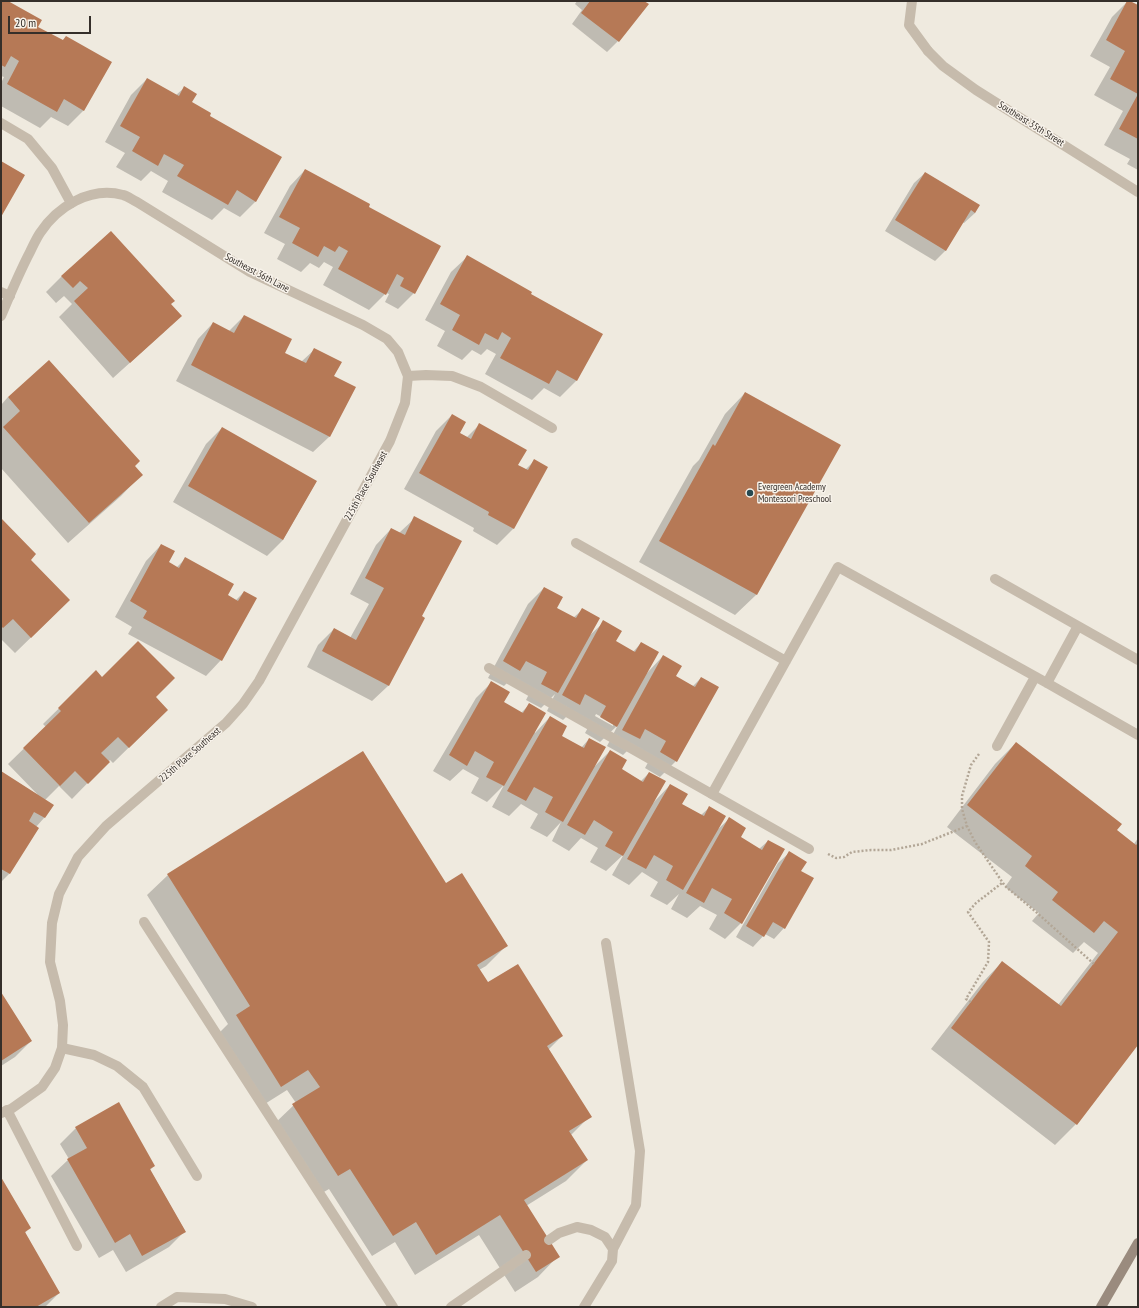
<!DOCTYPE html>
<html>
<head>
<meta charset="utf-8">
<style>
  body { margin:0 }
  #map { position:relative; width:1139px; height:1308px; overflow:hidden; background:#efeadf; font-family:"PT Sans Narrow",sans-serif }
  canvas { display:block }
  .frame { position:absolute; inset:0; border:2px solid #352f2a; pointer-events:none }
  .scale { position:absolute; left:8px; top:16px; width:83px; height:18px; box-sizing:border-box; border:2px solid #352f2a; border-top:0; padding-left:5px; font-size:12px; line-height:14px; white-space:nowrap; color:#352f2a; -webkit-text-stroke:3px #f8f3eb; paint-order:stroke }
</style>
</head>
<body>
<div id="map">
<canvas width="1139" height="1308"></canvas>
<div class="frame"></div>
<div class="scale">20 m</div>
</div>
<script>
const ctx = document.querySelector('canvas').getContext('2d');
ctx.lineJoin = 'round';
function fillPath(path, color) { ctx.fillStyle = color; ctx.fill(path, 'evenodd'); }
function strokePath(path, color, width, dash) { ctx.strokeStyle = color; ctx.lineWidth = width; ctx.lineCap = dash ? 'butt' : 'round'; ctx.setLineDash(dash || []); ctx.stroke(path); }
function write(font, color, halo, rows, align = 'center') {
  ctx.font = font + ' "PT Sans Narrow",sans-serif'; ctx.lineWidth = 3; ctx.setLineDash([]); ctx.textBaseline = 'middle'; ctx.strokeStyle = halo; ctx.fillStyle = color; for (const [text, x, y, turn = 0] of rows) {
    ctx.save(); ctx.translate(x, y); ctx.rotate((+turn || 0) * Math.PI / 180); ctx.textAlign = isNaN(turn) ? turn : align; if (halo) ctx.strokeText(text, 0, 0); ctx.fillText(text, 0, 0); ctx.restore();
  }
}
fillPath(new Path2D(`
  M1,1H6L37,27L62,41L66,37L84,110L68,126L51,117L40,128L1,106V83L4,77L1,76Z
  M577,1H643L647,4L618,41L607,52L572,24L582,10L575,4Z
  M1128,1L1138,6V170L1127,164L1130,159L1104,145L1123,111L1094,95L1110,67L1090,56L1112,17Z
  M147,79L176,95L184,88L191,103L208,116L256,201L240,217L224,208L212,220L162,192L168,181L151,171L141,181L116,167L125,153L105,142L131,95Z
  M305,170L367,207L414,293L398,309L385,302L389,294L386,293L369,310L323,285L333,267L324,262L319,268L310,263L301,272L277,259L285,244L264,233L290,186Z
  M925,173L979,205L975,213L964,223L962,222L946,250L935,261L885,231L914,183Z
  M467,257L529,295L601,335L576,381L560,397L544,388L532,400L485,374L496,354L487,349L481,355L472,350L462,360L437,346L445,331L425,320L451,272Z
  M62,276L170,304L164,332L113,378L59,317L72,304L64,296L56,303L46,292Z
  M244,316L284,353L301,362L315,349L333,377L355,388L329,437L313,452L176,381L198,339L213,323L229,331Z
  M745,393L839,445L756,595L735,615L639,562L693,466L699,460L725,414Z
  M8,397L134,466L141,475L121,496L68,543L1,468V405Z
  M452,415L459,433L467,437L480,424L517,465L525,470L534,461L547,467L513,529L497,545L473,531L474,528L404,489L436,431Z
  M222,428L316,482L283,540L267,556L173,502L206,444Z
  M415,518L420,617L424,618L388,686L372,701L307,667L318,645L334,629L350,638L369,604L350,594L376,545L391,529L399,533Z
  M1,519L29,560L53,616L15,653L1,639Z
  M161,545L168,563L176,568L185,559L226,595L236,600L244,592L221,660L206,676L128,634L132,627L115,617L146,561Z
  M544,588L556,608L573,618L582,610L589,636L604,622L615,642L633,652L641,643L647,673L663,656L675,677L693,686L701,678L676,761L660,777L645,768L651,757L632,746L623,755L607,746L618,725L600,742L585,733L591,722L572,711L563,720L547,711L555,694L541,708L526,700L532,688L512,678L504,686L488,678L528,604ZM596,714L613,723V726L595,716Z
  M96,672L102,678L155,697L167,710L113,763L110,760L72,799L59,786L45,800L53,805L44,818L36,827L38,828L9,874L1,882V772L38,795L8,764L46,727L43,724Z
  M492,682L503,702L521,713L529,705L535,733L550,717L561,736L581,748L589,739L595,766L610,751L620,770L641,781L649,773L653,803L670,785L681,804L701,815L710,807L717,830L729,819L739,838L759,849L768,841L741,923L725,939L709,929L717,915L700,906L687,918L671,909L679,894L667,905L650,896L658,882L642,872L629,885L612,875L624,854L606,871L590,862L598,848L581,838L569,851L552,841L561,822L547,837L530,828L538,814L521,804L509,816L492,807L504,785L487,802L471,793L479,778L463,769L450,781L433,771L476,698Z
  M1016,743L1115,831L1134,844L1138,838V1043L1076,1124L1055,1145L931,1049L982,983L1002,962L1058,1005L1098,953L1084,942L1073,953L1032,921L1039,913L1005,887L1012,877L947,827L995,764Z
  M789,853L800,871L784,928L774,939L765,934L753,947L736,937L778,863Z
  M168,875L446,885L506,946L486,966L479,970L488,984L562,1036L548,1050L590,1116L571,1135L587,1160L566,1181L526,1206L558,1256L538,1277L515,1292L479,1235L415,1275L395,1242L372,1256L329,1189L317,1196L272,1126L296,1103L287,1090L260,1107L216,1036L228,1024L147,895Z
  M1,994L31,1041L15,1057L1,1066Z
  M76,1128L154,1166L150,1170L185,1231L169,1247L126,1272L113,1250L99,1258L51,1176L69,1159L60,1144Z
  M1,1179L29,1228L25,1233L59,1293L45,1307H1Z`), '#0003');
fillPath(new Path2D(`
  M1,1H8L42,20L38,27L63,40L66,36L112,62L84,111L64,99L57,112L7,84L19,61L11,56L5,67L1,65Z
  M590,1H644L649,4L619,42L581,13Z
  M1127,1H1130L1138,5V139L1119,129L1138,94L1110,79L1125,51L1106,40Z
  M147,78L179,96L184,86L197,94L192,102L211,113L210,116L282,157L256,202L237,190L228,205L177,176L184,165L164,154L158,166L132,151L140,137L120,126Z
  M1,161L25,175L1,217Z
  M305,169L370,204L369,207L441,246L415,294L400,286L404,278L397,274L386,295L338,269L348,251L339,246L335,252L324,246L318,257L292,243L300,228L279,217Z
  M925,172L980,205L975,213L971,210L946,251L895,220Z
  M111,231L175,301L171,304L182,316L130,363L74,301L88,288L80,281L73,288L61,276Z
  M467,255L532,292L531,294L603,334L577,381L557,370L549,384L500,358L511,338L502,332L498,340L485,333L479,345L452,330L460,315L440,304Z
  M244,315L292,339L285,353L306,363L314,348L342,362L334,376L356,387L330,437L191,365L213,322L234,333Z
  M49,360L140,461L135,466L143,475L89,523L3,427L20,411L8,397Z
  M745,392L841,445L757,595L659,541L713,444L715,446Z
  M452,414L466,422L460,433L471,439L479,423L527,450L518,465L528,470L534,459L548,467L514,529L488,515L489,512L419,473Z
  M222,427L317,481L283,540L188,486Z
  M414,516L462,541L422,616L425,618L389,686L322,651L334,628L356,640L384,588L365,578L391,528L405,535Z
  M1,518L36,554L31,560L70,600L31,638L13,619L3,628L1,626Z
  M161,544L175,551L169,562L179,568L185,557L234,584L228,595L238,601L244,591L257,598L222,661L143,618L147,611L130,601Z
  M544,587L563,597L557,608L576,618L582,608L600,618L558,693L541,684L547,672L526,661L520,671L503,661Z
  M603,620L622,631L616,641L635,652L641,642L659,652L617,727L600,717L606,706L585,694L580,705L562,695Z
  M138,641L175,678L156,697L168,710L129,748L118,737L101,753L110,762L88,784L75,771L60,786L23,748L61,711L58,708L96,670L102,677Z
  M663,655L682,666L676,676L695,687L701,677L719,687L677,762L660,752L666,741L645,729L640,739L622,730Z
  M491,681L510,692L504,702L523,713L529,703L546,713L504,786L486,777L494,762L475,751L467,766L449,755Z
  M550,716L567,726L562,736L584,748L589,738L606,747L563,822L545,812L553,797L534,787L526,801L507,791Z
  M1016,742L1122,824L1117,830L1136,845L1138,843V1045L1077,1125L951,1028L1002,961L1061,1006L1118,932L1104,921L1094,933L1052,900L1058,892L1025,866L1032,856L967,805Z
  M610,750L627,760L622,769L643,782L649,772L666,781L623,856L605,846L613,832L594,820L585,835L567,825Z
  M363,751L446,883L462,873L508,946L477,965L488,982L518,964L563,1036L547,1046L592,1117L569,1131L588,1160L524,1200L560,1257L536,1272L500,1215L436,1255L416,1222L393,1236L350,1169L338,1176L292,1104L320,1087L308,1070L281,1087L236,1015L250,1006L167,874Z
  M1,771L54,805L45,818L34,812L29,821L39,828L10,874L1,869Z
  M670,784L688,794L682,804L704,816L709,806L726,816L683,890L666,880L673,866L654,855L646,869L627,859Z
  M729,817L746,828L741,837L762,850L768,840L785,849L742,924L724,913L732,899L712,888L704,903L686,893Z
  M789,851L807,862L801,871L814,878L785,929L773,922L764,937L746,926Z
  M1,992L32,1041L1,1061Z
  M119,1102L155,1166L150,1169L186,1232L142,1256L130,1234L115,1243L67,1159L87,1148L75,1127Z
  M1,1177L31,1228L25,1232L60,1293L36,1307H1Z`), '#b67956');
strokePath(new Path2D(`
  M979,754L971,765L962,796V809L967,826L975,842L1005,886L1035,911L1094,964
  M828,854L836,858L844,857L852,852L871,850H891L922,844L967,826
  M971,1002L966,999L988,962L989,942L968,912L976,903L1002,883`), '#b2a696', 2.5, [2, 2]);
strokePath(new Path2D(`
  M912,1L909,25L928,51
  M1,123L28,139L52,168L71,203
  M1,292L10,296
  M408,376L426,375L452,376L481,387L552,428
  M576,543L786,661
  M995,579L1078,626L1047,683
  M1078,626L1138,660
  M997,746L1035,677
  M712,794L838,567L1047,683L1138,735
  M144,922L393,1307
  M606,943L640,1151L636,1205L613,1249
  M62,1048L94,1055L117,1066L143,1087L197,1176
  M7,1110L77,1246
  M549,1240L559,1233L577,1227L591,1230L605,1237L613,1249L612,1261L584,1307
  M451,1307L526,1255`), '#c6bbac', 10);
strokePath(new Path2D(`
  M928,51L943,66L976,90L1138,192
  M1,316C10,295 19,273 30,252C33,246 36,239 40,233C57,207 90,186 123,195C128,196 132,200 137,202L250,272L363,325L387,339L398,352L408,376L405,403L390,441L259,681L243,704L226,723L106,826L78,857L59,894L52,923L50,962L60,1001L63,1025L62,1048L55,1068L42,1087L11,1109L1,1113
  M489,668L809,849
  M161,1307L177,1297L225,1299L252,1307`), '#c6bbac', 10);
strokePath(new Path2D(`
  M1101,1307L1138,1243`), '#9a8b7e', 10);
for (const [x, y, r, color] of [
  [750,493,4,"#254951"]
]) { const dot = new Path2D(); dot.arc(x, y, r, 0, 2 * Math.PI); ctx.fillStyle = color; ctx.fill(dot); strokePath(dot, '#f8f3eb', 1.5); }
write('10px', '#352f2a', '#f8f3eb', [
  ["Southeast 35th Street",1031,124,32],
  ["Southeast 36th Lane",257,273,28],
  ["225th Place Southeast",366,486,-61],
  ["225th Place Southeast",190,755,-41]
]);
write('10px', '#352f2a', '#f8f3eb', [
  ["Evergreen Academy",758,487],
  ["Montessori Preschool",758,499]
], 'left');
</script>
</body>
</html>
